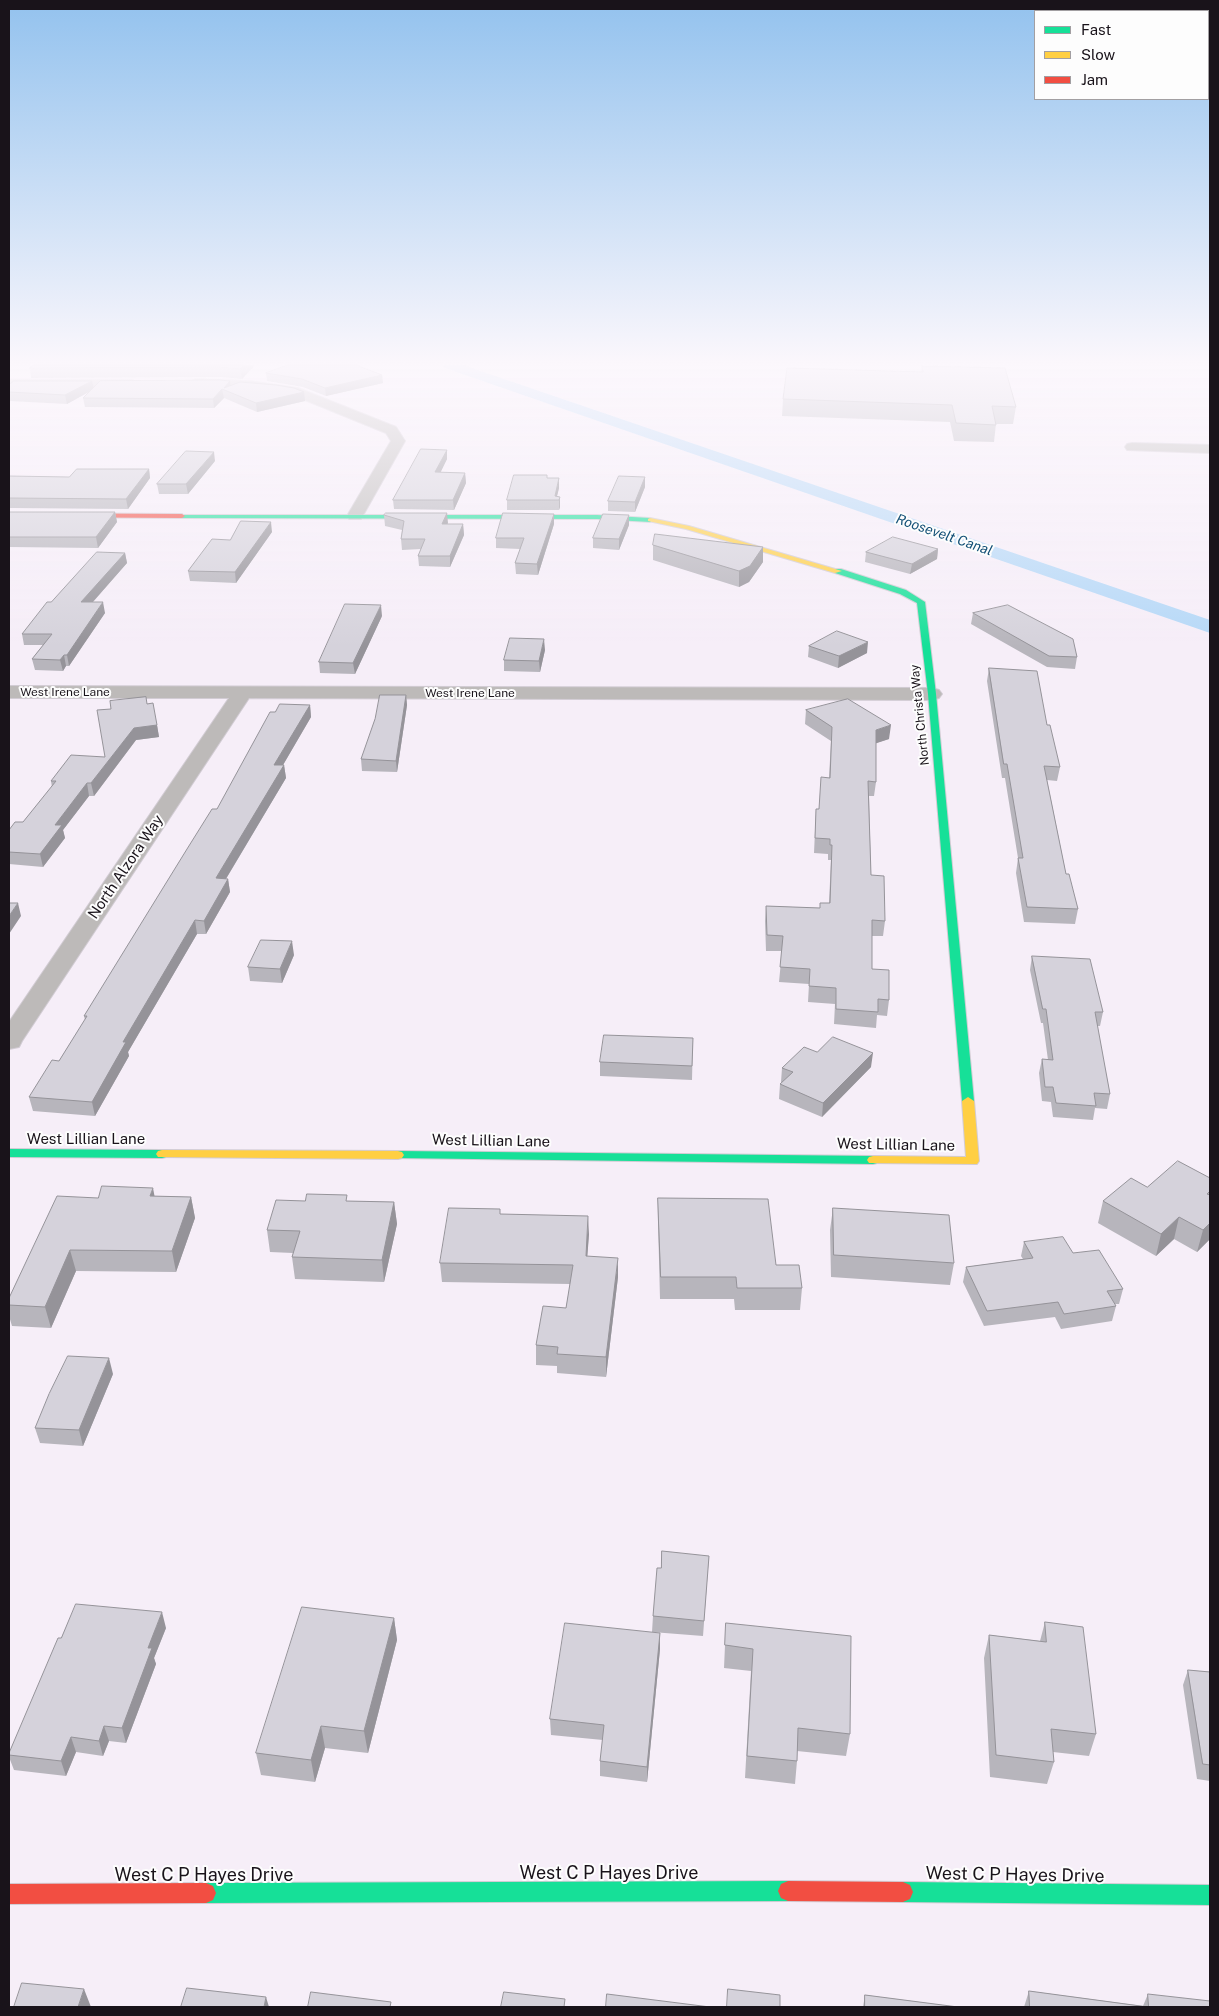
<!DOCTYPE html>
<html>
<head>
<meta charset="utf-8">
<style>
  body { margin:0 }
  #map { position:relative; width:1219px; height:2016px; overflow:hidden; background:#f6eef8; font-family:"Public Sans",sans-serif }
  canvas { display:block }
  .frame { position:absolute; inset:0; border:10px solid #19131a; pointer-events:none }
  .legend { position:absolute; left:1034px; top:10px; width:175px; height:90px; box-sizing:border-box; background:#fdfdfd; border:1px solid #a29fa2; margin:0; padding:6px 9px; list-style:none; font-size:15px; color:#19131a }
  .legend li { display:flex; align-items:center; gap:10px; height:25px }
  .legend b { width:25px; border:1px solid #a29fa2 }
</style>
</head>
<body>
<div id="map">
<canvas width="1219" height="2016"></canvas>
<div class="frame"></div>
<ul class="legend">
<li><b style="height:6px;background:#16e098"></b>Fast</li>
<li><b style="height:6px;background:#ffcf43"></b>Slow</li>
<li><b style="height:6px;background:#f24e42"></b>Jam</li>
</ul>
</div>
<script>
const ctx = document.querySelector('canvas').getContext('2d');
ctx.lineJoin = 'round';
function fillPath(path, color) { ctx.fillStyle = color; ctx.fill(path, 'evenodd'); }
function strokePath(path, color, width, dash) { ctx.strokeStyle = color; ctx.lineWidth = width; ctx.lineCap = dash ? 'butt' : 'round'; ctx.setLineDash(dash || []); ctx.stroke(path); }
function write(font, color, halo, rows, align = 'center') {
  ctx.font = font + ' "Public Sans",sans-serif'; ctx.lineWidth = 4; ctx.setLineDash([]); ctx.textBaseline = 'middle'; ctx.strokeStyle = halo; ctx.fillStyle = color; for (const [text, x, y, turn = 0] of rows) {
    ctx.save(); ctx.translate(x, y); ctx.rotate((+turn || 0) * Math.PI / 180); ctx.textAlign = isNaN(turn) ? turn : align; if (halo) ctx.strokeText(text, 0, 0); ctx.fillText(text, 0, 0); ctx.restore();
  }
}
fillPath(new Path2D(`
  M443,365H463L1210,620V633L445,368Z`), '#b5d8f7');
const street = new Path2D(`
  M195,379L250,381L298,388L396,427L405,441L361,519H349L347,516L391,441L386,433L295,396L250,389L190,386L189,383Z
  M9,380H133L139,384L133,388H9Z
  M1132,443L1210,445V453L1127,450L1125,447L1127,444Z
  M9,686L932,688L939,690L942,694L939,698L932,700L249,698L22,1041L19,1047L9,1049V1022L229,698H9Z`);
const fast = new Path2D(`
  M180,515H597L650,518L653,520L650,522L597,519L182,518L180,517Z
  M835,569H841L906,590L925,602L936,694L974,1101L968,1105L962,1101L928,694L917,603L900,594L835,573Z
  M9,1149L162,1150L166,1151L168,1154L166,1157L162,1158L9,1157Z
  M398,1151L873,1156L877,1157L879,1160L877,1163L873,1164L394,1158L392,1155L394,1152Z
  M788,1881L795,1884L798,1891L795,1898L788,1901L206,1903L199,1900L196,1893L199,1886L206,1883Z
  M903,1882L1210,1885V1905L903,1902L896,1899L893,1892L896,1885Z`);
const slow = new Path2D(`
  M650,518L689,526L842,571L835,573L686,529L648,521V519Z
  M968,1097L974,1101L979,1161L977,1164L869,1163L867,1160L869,1157L873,1156L966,1157L962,1101Z
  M162,1150L398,1151L402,1152L404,1155L402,1158L398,1159L158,1157L156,1154L158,1151Z`);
const jam = new Path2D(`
  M9,513L182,514L185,516L182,518L9,517Z
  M788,1881L903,1882L910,1885L913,1892L910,1899L903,1902L788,1901L781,1898L778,1891L781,1884Z
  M206,1883L213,1886L216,1893L213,1900L206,1903L9,1904V1884Z`);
strokePath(street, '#d2ccd4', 2);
strokePath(fast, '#d2ccd4', 2);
strokePath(slow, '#d2ccd4', 2);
strokePath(jam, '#d2ccd4', 2);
fillPath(street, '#bdbab9');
fillPath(fast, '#16e098');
fillPath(slow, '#ffcf43');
fillPath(jam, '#f24e42');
fillPath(new Path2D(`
  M34,365H255L242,379L221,377L31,378L30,368Z
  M922,366L1016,407L1013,424H996L994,442L954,441L950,422L782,416L783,399L921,372Z
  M266,373L382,375L383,383L326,396L303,387L267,381Z
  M92,381L94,388L231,385L304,392L305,401L257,412L224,398L214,408L85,407L83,398L89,392L67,404L9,401V385Z
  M447,450V459L440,472L465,473L466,483L454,510L394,509L393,500Z
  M215,461L188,494H159L157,484Z
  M149,469L150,478L128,509L9,508V476L69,477Z
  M547,475V478L559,488L557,496L560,497V507L559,510H507V500Z
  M645,477V487L635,512L608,511V501Z
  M9,512H115L117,522L98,548L9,547Z
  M447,513V524H463L464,535L450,567L419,566L418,556L421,549L402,550L401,539L402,530L385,526L384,515Z
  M629,515V525L619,550L593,548V538Z
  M554,524L538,575L516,574L515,563L520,549L496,548V538Z
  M272,532L236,583L190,581L188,571L230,540Z
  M653,545L763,547V562L749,582L739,587L653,560Z
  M938,549L937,559L910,574L865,562L866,552Z
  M125,553L127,563L93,602L105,613L69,666H66L63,671L35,670L32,659L43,645H24L22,634L51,602Z
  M973,613L1077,657L1075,669L1047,667L971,624Z
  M382,616L355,674L320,673L319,662Z
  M809,646L867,653L838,668L808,657Z
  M545,650L540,672L504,671V660Z
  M989,668L1047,725L1060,767L1057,781L1047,780L1066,874L1078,909L1075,924L1024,922L1016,873L1018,858L1005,778H1002L987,681Z
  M406,695L407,705L397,772L362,771L361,759Z
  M147,704L157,725L159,737L136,740L94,796H89L63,830L65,838L43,867L9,864V830L23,822L52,787L51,781L105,757Z
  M310,705L311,717L283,765H284L286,778L226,879H228L230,892L206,934H197L128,1052L129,1056L95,1116L33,1111L29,1097L59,1061L85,1020L84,1016L217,809Z
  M806,710L889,739L876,743V782L874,796H869L871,875L885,921L883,936H872V969L889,1000L887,1016L877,1015L876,1028L834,1024L835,1004L808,1002L809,984L779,982L782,951H766L765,921L766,906L820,908L829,903L831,860H828V854L814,853L816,809H819L829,778L831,741L805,724Z
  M294,955L282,983L250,981L248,967Z
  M1032,956L1103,1012L1100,1026H1097L1110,1094L1107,1109L1095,1108L1093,1120L1053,1117L1051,1102L1042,1101L1039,1073L1042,1059L1048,1060L1043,1023H1041L1030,970Z
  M693,1038L692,1080L600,1076V1062Z
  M871,1067L822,1117L779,1099L780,1084L782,1082H781L782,1068Z
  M1210,1178V1239L1197,1252L1174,1239L1156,1256L1098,1223L1103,1201L1147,1187Z
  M155,1196L191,1197L195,1218L176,1272L76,1271L51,1328L12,1326L9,1316V1298L98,1198Z
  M658,1198L776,1265L802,1288L800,1310H735L734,1299H660L658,1220Z
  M305,1201H348L394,1202L397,1224L384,1282L295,1279L292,1257L293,1253L270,1252L267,1230Z
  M833,1208L954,1263L950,1285L831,1277L830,1230Z
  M500,1209V1214L589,1234L587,1256L618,1277L606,1377L557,1373V1366L536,1365V1345L566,1308L570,1284L442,1282L440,1263Z
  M1024,1242L1073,1253L1123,1289L1119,1304H1115L1116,1306L1112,1321L1061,1329L1055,1317L984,1326L963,1282L966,1267L1023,1259L1021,1256Z
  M113,1374L83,1446L40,1443L35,1428Z
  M709,1556L703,1636L652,1632L653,1616L661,1568Z
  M394,1618L397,1640L368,1753L325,1748L315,1782L261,1775L256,1753Z
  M1045,1622L1096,1734L1089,1756L1053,1752L1054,1762L1047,1784L990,1777L984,1658L989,1635L1040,1641Z
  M726,1623L850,1734L846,1756L797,1751V1761L795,1784L745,1778L751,1671L724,1668Z
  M166,1628L154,1658L156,1664L126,1743L109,1741L103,1756L76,1752L66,1776L14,1770L9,1757V1753L61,1638Z
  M660,1633V1649L647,1782L600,1776V1761L603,1740L551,1735L550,1719Z
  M1188,1670L1210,1672V1781L1197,1779L1183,1685Z
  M1029,1991L1143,2006L1148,1994L1149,2007H1024Z
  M865,1995L958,2007H863Z`), '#b7b5bc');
fillPath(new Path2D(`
  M244,365H255L242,379L240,369Z
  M382,375L383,383L326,396L325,388Z
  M92,381L94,389L67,404L65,395Z
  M230,381L231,390L224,388Z
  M222,389L224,398L214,408L213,399Z
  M304,392L305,401L257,412L256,403Z
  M447,450V459L436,482L435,472Z
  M214,452L215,461L188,494L186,484Z
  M149,469L150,478L128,509L126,499Z
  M465,473L466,483L454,510L453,500Z
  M645,477V487L635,512V502Z
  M559,478V488L556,500L555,496Z
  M560,497V507L559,510V500Z
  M115,512L117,522L98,548L96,537Z
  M447,513L448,523L443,534L442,524Z
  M554,514V524L538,575L537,564Z
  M629,515V525L619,550V539Z
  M271,522L272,532L236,583L235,572Z
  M463,524L464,535L450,567V556Z
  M763,547V562L749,582L739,587V571Z
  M938,549L937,559L910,574L912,564Z
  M125,553L127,563L83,613L81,602Z
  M103,602L105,613L69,666L67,655Z
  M381,605L382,616L355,674L353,663Z
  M544,639L545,650L540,672L539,661Z
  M868,642L867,653L838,668L839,656Z
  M64,655L66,666L63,671L60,660Z
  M406,695L407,705L397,772L396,761Z
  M310,705L311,717L276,777L274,765Z
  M157,725L159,737L136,740L94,796L91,783L134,728Z
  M891,725L889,739L874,744L876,730Z
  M284,765L286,778L218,892L216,878Z
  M87,783L89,796L63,830L65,838L43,867L40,854L55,825Z
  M228,879L230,892L206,934L204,921Z
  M18,903L21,916L9,934V916Z
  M195,920L197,934L128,1052L129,1056L95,1116L92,1102L123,1042Z
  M292,941L294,955L282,983L280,969Z
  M873,1053L871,1067L822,1117L823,1103Z
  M153,1188L157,1209L150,1196Z
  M191,1197L195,1218L176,1272L172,1251Z
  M394,1202L397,1224L384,1282L382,1260Z
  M588,1216L589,1234L586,1275V1256Z
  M1179,1217L1174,1239L1156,1256L1161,1234Z
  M1210,1223V1239L1197,1252L1203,1230Z
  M70,1250L76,1271L51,1328L45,1307Z
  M618,1258V1277L606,1377V1357Z
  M109,1358L113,1374L83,1446L79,1430Z
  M162,1612L166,1628L154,1658L156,1664L126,1743L122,1728L148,1648Z
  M394,1618L397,1640L368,1753L364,1731Z
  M660,1633V1649L647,1782V1767Z
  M104,1726L109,1741L103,1756L99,1741Z
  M321,1726L325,1748L315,1782L311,1760Z
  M71,1737L76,1752L66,1776L61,1761Z
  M84,1989L91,2007H78Z
  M266,1997L269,2007H264Z`), '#959399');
const building = new Path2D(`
  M34,365H244L240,369L220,367L30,368Z
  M288,365H356L382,375L325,388L302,379L266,373Z
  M922,366L1005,368L1016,407L992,406L996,425L956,423L952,405L783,399L787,368L923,372Z
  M220,380L230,381L224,388L240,382L276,385L294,388L304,392L256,403L222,389L213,399L83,398L100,381Z
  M14,381H92L65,395L9,392V385Z
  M421,449L447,450L435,472L465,473L453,500H393Z
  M186,451L214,452L186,484H157Z
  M77,469H149L126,499L9,498V476L69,477Z
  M514,475H547V478H559L555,496L560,497L559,500H507Z
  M619,476L645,477L635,502L608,501Z
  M9,512H115L96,537H9Z
  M386,513H447L442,524H463L450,556H418L425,539H401L404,521L384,515Z
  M503,513L554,514L537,564L515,563L524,538H496Z
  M603,514L629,515L619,539L593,538Z
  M241,521L271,522L235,572L188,571L212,539L230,540Z
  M655,534L763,547L750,566L739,571L653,545Z
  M893,537L938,549L912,564L866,552Z
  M97,552L125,553L81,602H103L67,655H64L60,660L32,659L52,634H22L47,602H51Z
  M345,604L381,605L353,663L319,662Z
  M1008,605L1073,639L1077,657L1049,656L973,613Z
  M837,631L868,642L839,656L809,646Z
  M510,638L544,639L539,661L504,660Z
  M989,668L1037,671L1047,725H1050L1060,767L1044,766L1066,874H1069L1078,909L1027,907L1018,858H1023L1007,764H1004Z
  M380,695H406L396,761L361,759L375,719Z
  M146,697L147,704L153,703L157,725L134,728L91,783H87L55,825H62L40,854L9,852V830L15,822H23L56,781H51L71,755L105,757L97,710L111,709L110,701Z
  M848,699L891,725L876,730V782L868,781L871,875L884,876L885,921L872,920V969L889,970V1000L878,999V1012L836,1009V988L809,986L810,969L780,967L783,936L767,935L766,906L820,908V903H830L832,845H830V839L815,838L816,809H819L821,777L830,778L832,727L806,710Z
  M280,704L310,705L274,765H284L216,878L228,879L204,921L195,920L123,1042H126L92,1102L29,1097L52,1060L59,1061L87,1016H84L187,849L212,809H217L270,712H275Z
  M9,903H18L9,916Z
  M261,940L292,941L280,969L248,967Z
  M1032,956L1090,959L1103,1012H1095L1110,1094L1094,1093L1096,1106L1056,1103L1053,1087H1045L1042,1059L1053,1060L1046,1009H1043Z
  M604,1035L693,1038L692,1066L600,1062Z
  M833,1037L873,1053L823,1103L780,1084L793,1072L782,1068L804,1047L817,1052Z
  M1178,1161L1210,1178V1191L1207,1194L1210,1195V1223L1203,1230L1179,1217L1161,1234L1103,1201L1131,1178L1147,1187Z
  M102,1186L153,1188L150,1196L191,1197L172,1251L70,1250L45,1307L9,1305V1298L57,1196L98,1198Z
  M307,1194L347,1195L346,1201L394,1202L382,1260L292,1257L300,1231L267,1230L276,1200L305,1201Z
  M658,1198L768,1199L776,1265H799L802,1288H737L736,1277H661Z
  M449,1208L500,1209V1214L588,1216L586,1256L618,1258L606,1357L557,1354L558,1347L536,1345L543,1306L566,1308L573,1265L440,1263Z
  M833,1208L949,1215L954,1263L834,1255Z
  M1063,1237L1073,1253L1099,1250L1123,1289L1107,1291L1116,1306L1064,1314L1058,1302L987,1311L966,1267L1033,1258L1024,1242Z
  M68,1356L109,1358L79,1430L35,1428L49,1394Z
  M662,1551L709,1556L704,1621L653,1616L657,1568H661Z
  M76,1604L162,1612L148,1648H152L122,1728L104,1726L99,1741L71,1737L61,1761L9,1755V1753L58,1638H61Z
  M302,1607L394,1618L364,1731L321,1726L311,1760L256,1753Z
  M1045,1622L1083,1627L1096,1734L1051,1729L1054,1762L996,1755L989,1635L1046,1642Z
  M565,1623L660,1633L647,1767L600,1761L604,1725L550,1719Z
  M726,1623L851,1636L850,1734L798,1728L797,1761L747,1756L753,1649L725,1645Z
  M1188,1670L1210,1672V1765L1203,1764Z
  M22,1983L84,1989L78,2007H14Z
  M187,1988L266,1997L264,2007H181Z
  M728,1989L780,1995V2007H727Z
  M1029,1991L1148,2007H1030Z
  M311,1992L391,2002L390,2007H308Z
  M504,1992L565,1999L564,2007H501Z
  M607,1994L710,2007H606Z
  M1148,1994L1210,2001V2007H1149Z
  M865,1995L958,2007H865Z`);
fillPath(building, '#d5d2db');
strokePath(building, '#959399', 1);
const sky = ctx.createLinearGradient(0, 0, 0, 647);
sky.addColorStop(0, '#93c2ee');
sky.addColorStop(0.56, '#fbf7fc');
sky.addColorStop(1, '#fbf7fc00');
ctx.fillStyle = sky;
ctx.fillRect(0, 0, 1219, 647);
write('12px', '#19131a', '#fdfdfd', [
  ["West Irene Lane",65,692],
  ["West Irene Lane",470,693],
  ["North Christa Way",920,715,-96]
]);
write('italic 14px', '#135076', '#fdfdfd', [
  ["Roosevelt Canal",944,535,19]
]);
write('15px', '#19131a', '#fdfdfd', [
  ["North Alzora Way",126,867,-56],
  ["West Lillian Lane",86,1139],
  ["West Lillian Lane",491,1141,1],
  ["West Lillian Lane",896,1145,1]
]);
write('18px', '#19131a', '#fdfdfd', [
  ["West C P Hayes Drive",609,1873],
  ["West C P Hayes Drive",204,1875],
  ["West C P Hayes Drive",1015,1875,1]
]);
</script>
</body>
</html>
